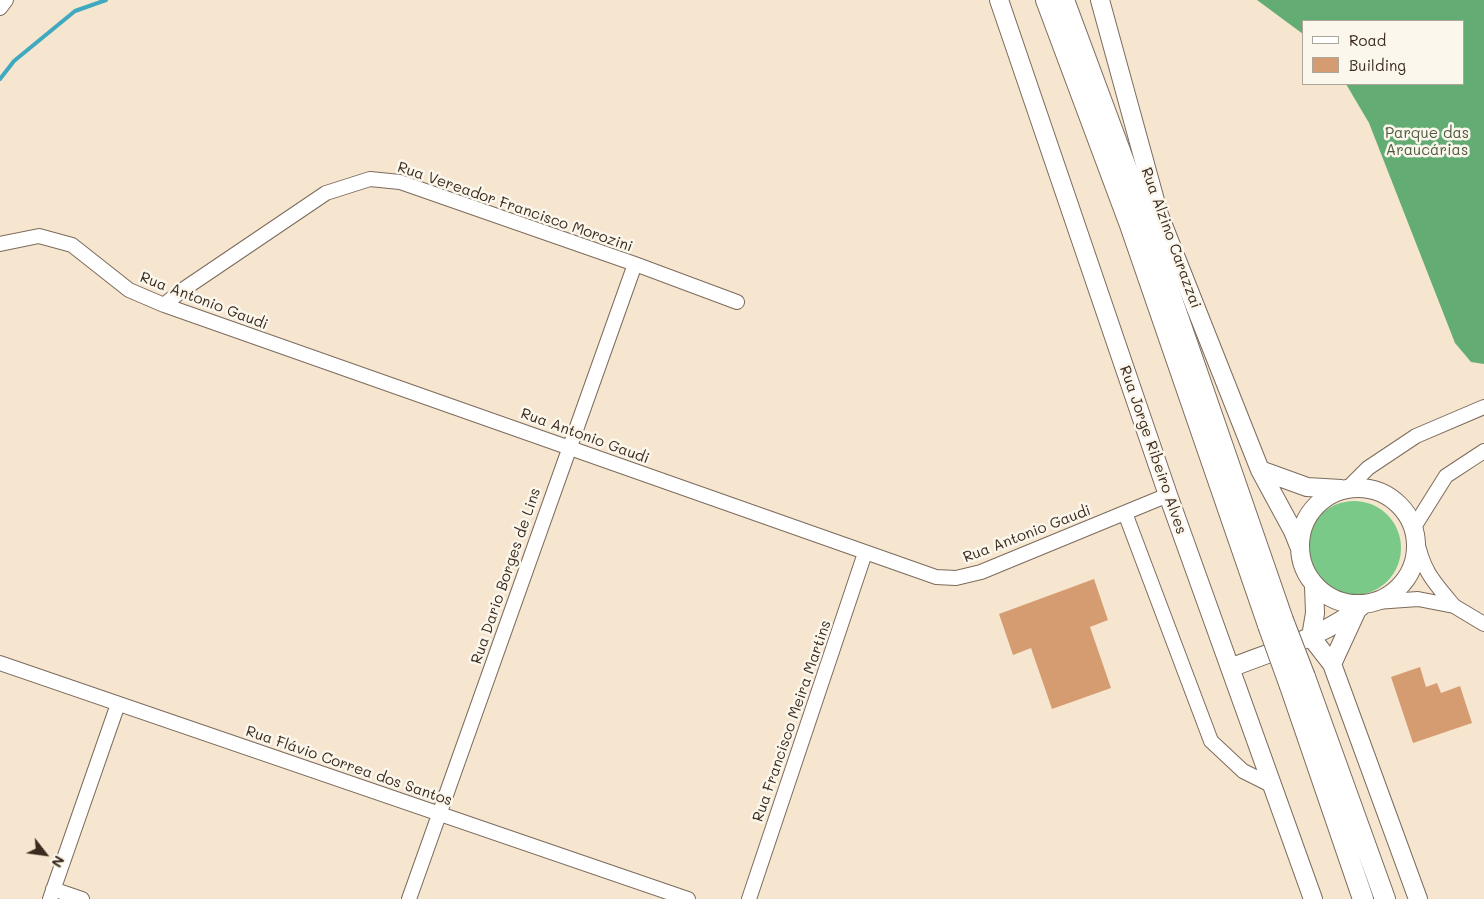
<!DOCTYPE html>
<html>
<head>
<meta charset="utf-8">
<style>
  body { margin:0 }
  #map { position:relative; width:1484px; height:899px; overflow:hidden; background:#f6e5cf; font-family:Mali,sans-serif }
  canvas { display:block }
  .legend { position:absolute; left:1302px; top:20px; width:162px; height:65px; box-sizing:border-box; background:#fbf7ec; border:1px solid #aea59a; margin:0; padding:6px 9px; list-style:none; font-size:15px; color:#3b2a1e }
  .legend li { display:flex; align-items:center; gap:10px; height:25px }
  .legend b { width:25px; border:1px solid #aea59a }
  .north { position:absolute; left:20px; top:829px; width:50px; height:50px; -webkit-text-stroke:4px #fbf7ec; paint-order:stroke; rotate:120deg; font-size:14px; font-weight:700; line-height:20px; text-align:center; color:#3b2a1e }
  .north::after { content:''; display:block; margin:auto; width:18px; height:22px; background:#3b2a1e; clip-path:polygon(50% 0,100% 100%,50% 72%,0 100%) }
</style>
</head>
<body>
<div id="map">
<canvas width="1484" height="899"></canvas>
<ul class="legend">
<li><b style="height:6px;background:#fff"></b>Road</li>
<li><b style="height:14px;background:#d69c71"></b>Building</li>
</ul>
<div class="north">N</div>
</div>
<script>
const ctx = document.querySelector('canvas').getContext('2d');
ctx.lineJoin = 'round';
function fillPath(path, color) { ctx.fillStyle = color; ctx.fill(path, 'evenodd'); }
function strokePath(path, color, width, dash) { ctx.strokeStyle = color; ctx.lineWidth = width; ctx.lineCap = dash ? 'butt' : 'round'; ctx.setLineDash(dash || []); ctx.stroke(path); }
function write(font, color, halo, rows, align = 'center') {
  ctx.font = font + ' Mali,sans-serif'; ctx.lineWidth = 5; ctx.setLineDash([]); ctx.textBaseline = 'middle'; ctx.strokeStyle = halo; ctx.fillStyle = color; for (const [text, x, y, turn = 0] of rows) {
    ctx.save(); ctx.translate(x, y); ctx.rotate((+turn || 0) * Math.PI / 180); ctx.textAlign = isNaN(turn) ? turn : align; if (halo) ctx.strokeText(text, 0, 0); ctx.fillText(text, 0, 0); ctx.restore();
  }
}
fillPath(new Path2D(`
  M1307 548a47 47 0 1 1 94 0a47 47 0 1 1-94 0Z`), '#7ac989');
fillPath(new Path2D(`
  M1257,0H1484V364L1471,362L1455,343L1369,123L1346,84H1463V21H1303V34Z`), '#63ad75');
strokePath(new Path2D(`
  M0,79L14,61L75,11L106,0`), '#3faabf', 4);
fillPath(new Path2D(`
  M1094,579L1108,620L1090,627L1111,688L1052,709L1031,648L1013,655L999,614Z
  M1420,667L1426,687L1437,683L1441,693L1460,686L1472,723L1413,743L1391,677Z`), '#d69c71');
const minor = new Path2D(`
  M0,8L6,0
  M0,244L39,236L72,245L129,290L164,305L936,577L956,578L981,572L1168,495
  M164,305L181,291L326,193L370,179L400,182L635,264L737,302
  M1348,488L1368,468L1416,436L1484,407
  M1125,513L1211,741L1243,771L1271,785
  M1414,527L1446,476L1484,451
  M1416,537C1423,571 1432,580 1454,606
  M1376,602L1418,599L1454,606L1484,624
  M0,663L688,899
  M53,889L82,899
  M50,899L118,704
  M409,899L635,264
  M749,899L865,553`);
const major = new Path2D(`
  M999,0L1168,495L1313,899
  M1100,0L1159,215L1260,470L1293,531L1299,546
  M1260,470L1307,487L1341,489
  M1300 546a58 58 0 1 1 116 0a58 58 0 1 1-116 0Z
  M1311,637L1332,664L1418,899
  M1311,637L1315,613L1314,586
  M1332,664L1356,612
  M1230,668C1276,650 1326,636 1364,604`);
const highway = new Path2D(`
  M1046,0L1130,225L1268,625
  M1064,0L1129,175L1283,620
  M1305,677L1385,899
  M1290,686L1363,899`);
strokePath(minor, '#7c6b5c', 16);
strokePath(major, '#7c6b5c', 20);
strokePath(highway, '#7c6b5c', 22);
strokePath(minor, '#fff', 14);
strokePath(major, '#fff', 18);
strokePath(highway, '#fff', 20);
const highwayBridge = new Path2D(`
  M1283,620L1305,677
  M1268,625L1290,686`);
strokePath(highwayBridge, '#7c6b5c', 22, []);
strokePath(highwayBridge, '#fff', 20);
write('15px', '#4e5a3e', '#fbf7ec', [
  ["Parque das",1427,133],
  ["Araucárias",1427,150]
]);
write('15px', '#3b2a1e', '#fbf7ec', [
  ["Rua Vereador Francisco Morozini",515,207,19],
  ["Rua Alzino Carazzai",1171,238,70],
  ["Rua Antonio Gaudi",204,301,21],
  ["Rua Antonio Gaudi",585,436,20],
  ["Rua Jorge Ribeiro Alves",1153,450,71],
  ["Rua Antonio Gaudi",1027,534,-21],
  ["Rua Dario Borges de Lins",506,576,-71],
  ["Rua Francisco Meira Martins",792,721,-71],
  ["Rua Flávio Correa dos Santos",349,766,19]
]);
</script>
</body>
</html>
